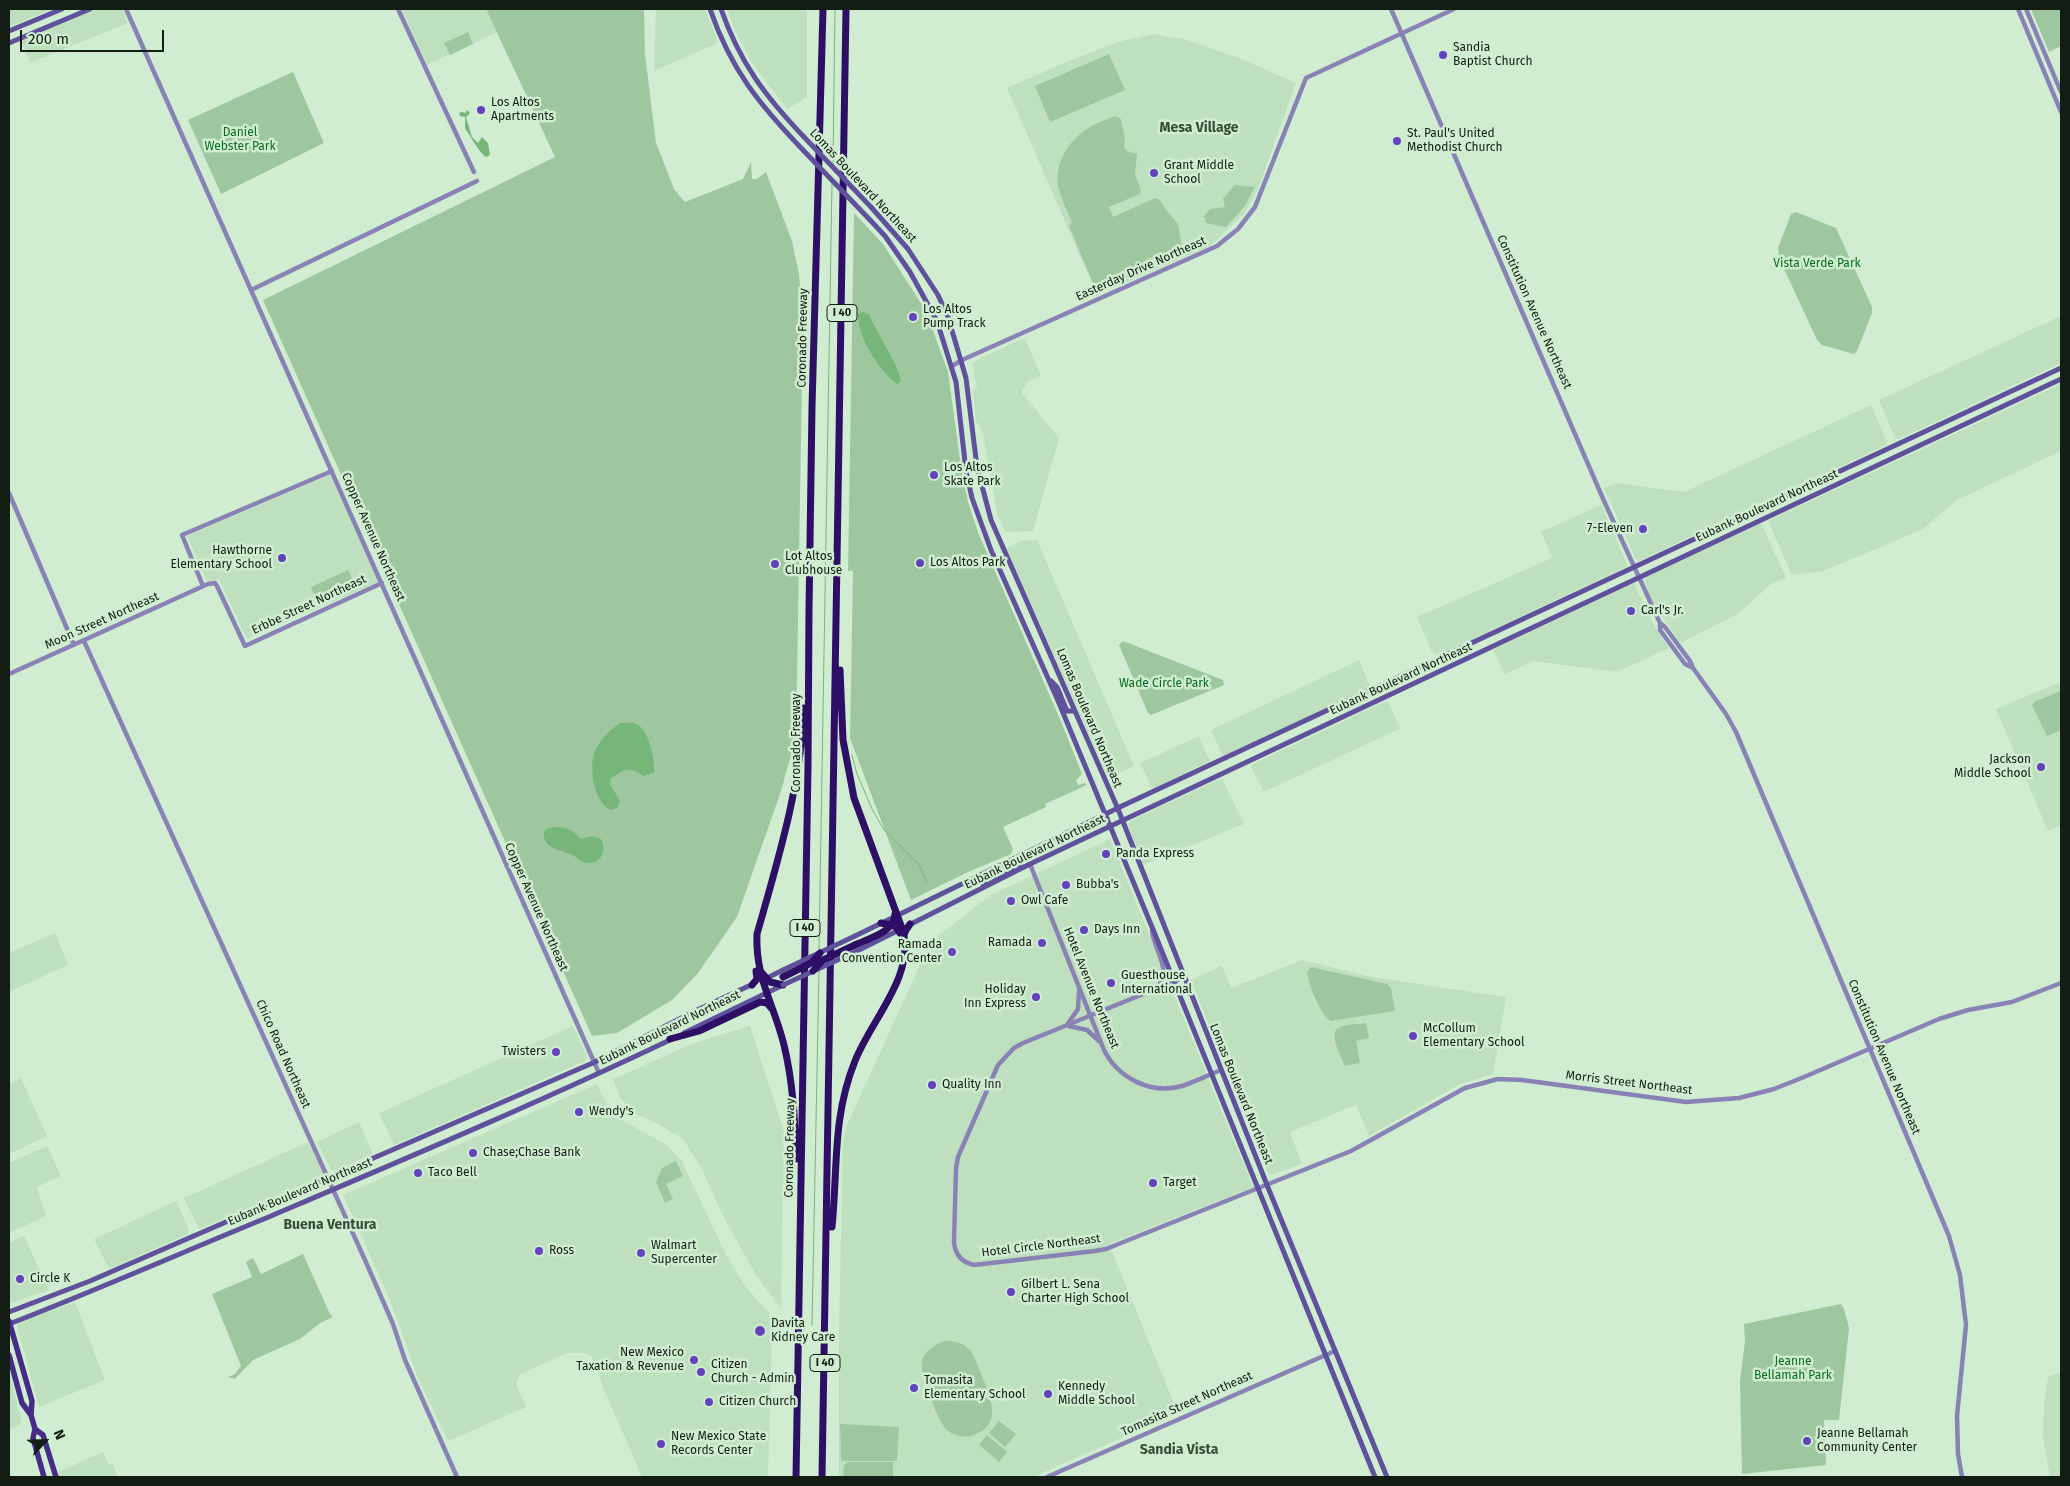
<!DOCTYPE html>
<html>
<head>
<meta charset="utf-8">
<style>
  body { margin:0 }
  #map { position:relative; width:2070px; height:1486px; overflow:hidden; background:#d1edd1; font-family:"Fira Sans",sans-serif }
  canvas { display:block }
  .frame { position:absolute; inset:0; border:10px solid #131d13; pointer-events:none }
  .north { position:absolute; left:20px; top:1416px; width:50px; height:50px; -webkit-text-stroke:4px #d1edd1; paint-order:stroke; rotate:66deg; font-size:14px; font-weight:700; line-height:20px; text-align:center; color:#131d13 }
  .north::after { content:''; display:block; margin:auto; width:18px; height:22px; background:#131d13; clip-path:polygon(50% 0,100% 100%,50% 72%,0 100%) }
  .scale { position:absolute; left:20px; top:30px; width:144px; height:22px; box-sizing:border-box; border:2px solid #131d13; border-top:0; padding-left:6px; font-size:15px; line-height:18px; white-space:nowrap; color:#131d13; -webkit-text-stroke:4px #d1edd1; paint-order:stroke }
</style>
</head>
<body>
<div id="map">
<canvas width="2070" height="1486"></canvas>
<div class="frame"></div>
<div class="north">N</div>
<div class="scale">200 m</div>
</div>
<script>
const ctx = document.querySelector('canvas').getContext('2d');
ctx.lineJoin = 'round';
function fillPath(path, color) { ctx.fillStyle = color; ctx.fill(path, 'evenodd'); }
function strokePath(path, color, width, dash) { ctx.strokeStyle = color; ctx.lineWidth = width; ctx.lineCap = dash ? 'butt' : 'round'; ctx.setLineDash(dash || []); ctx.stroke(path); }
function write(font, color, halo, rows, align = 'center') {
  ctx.font = font + ' "Fira Sans",sans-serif'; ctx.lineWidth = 5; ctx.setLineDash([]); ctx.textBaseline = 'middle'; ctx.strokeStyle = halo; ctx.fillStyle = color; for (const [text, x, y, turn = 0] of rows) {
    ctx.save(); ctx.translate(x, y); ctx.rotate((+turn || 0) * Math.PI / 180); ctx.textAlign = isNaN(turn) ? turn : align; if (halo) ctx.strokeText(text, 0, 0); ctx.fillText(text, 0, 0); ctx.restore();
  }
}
fillPath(new Path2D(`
  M9,9H51L9,27Z
  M97,9H122L128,23L30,63L21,41Z
  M402,9H486L497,32L427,65Z
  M656,9H705L717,39L716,44L654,71Z
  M727,9H807V97L787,109L752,63L736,33Z
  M1154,34L1184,39L1239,58L1296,83L1258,189L1245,213L1210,246L1097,295L1007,88L1071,60L1121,41Z
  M2061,316V363L1899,439L1895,438L1879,400Z
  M1022,339H1025L1041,375L1027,383L1022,391L1023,394L1059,438L1033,531L1005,532L997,513L983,434L976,421L973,390L977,388L973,366V363L981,358Z
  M2061,384V451L1957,500L1921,530L1823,571L1792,575L1768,521Z
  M1871,405L1887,442L1886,445L1639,561L1636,560L1604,488L1616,483L1684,492Z
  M330,475L378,582L247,639L219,580L207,581L187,536Z
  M1601,505L1628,566L1438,655L1432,652L1417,617L1552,558L1541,532Z
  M1761,523L1786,578L1771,584L1738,614L1680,643L1654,604L1645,582L1646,577Z
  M1037,540L1134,766L1108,778L1007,549L1008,547L1021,541Z
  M1634,583L1656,629L1669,648L1617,672L1533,661L1505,674L1493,650Z
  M1359,660L1370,686L1368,689L1223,756L1211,730Z
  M2061,682V825L2048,831L1996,709Z
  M1386,701L1388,702L1400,726L1399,729L1266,791L1263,790L1251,767L1253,764Z
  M1199,736L1210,761L1152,789L1140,763Z
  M1222,778L1244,824L1143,865L1129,827L1128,824L1130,821Z
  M1110,839L1253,1187L1109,1244L1178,1413L1033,1477H839V1329L843,1142L847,1125L930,943L989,896Z
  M55,933L68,965L9,992V953Z
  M1302,960L1372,977L1506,997L1493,1074L1460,1084L1369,1136L1356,1105L1290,1132L1302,1164L1271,1175L1268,1173L1191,980L1222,966L1231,988Z
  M573,1026L587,1057L585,1061L394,1145L393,1143L379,1113Z
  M750,1026L784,1132L781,1308L757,1277L723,1216L702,1169L683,1139L658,1124L634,1113L620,1098L613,1079L694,1043Z
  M21,1078L47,1136L9,1154V1084Z
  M597,1084L605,1101L618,1118L667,1145L682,1161L725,1253L746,1287L769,1313L772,1334L768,1477H642L601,1383L602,1382L591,1356L584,1353H567L519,1375L516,1384L526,1407L448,1441L418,1378L390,1300L343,1195Z
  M359,1122L373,1154L336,1170H331L317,1142Z
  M308,1142L322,1171L323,1174L321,1177L199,1229L184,1198Z
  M47,1146L61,1176L37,1187L46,1216L9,1233V1163Z
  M176,1201L189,1230L188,1234L109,1269L94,1239Z
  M24,1236L49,1290L11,1303L9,1301V1243Z
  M75,1302L105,1380L39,1407L17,1326L21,1322Z
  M9,1370L21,1420L19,1426L9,1430Z
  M2061,1372V1477H2050L2043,1437L2044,1403L2048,1377Z
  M103,1452L109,1465L113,1464L118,1477H60L58,1472Z`), '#bfe0bf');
fillPath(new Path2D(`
  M486,9H644L645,54L656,143L674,189L685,202L743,179L751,162L752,179H757L766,172L792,241L799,274L803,321L796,738L780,794L737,917L698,973L672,1000L617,1033L592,1036L263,300L555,157Z
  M2031,9H2061V46L2049,52Z
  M468,32L473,44L450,55L444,43Z
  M1109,54L1125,90L1050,122L1035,86Z
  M293,72L324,143L221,194L188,120Z
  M1115,116L1121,119L1125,138L1124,147L1127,151L1137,154L1135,174L1141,190L1140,194L1109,207L1113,217L1155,198L1160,200L1166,210L1178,224L1183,254L1170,257L1149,258L1138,266L1132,275L1099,290H1096L1069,226L1072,222C1068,212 1062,201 1059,190C1053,166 1067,142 1087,129C1095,123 1106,120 1115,116Z
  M1235,185L1253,187L1255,186L1245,206L1226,227L1206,223L1204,216L1210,209L1225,207L1223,199Z
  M1796,212L1836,228L1872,307V313L1857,351L1854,354L1822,345L1817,340L1779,258L1778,248L1791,214Z
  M854,213L883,244L926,311L948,372L962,474L968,502L979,535L1060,719L1082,774L1076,780L1078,785L1085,783L1087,785L1045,804L1046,807L1003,827L1013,849L1011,854L968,872L911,900L850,738L853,571H848Z
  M348,570L355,584L317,601L311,587Z
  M1123,641L1223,680L1224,685L1151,715L1148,713L1119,645Z
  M2061,691V730L2047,736L2032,705L2036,701Z
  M1311,967L1387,984L1391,988L1395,1011L1330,1021C1320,1013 1308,984 1307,972Z
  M1366,1023L1369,1038L1356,1041L1360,1063L1345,1066C1342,1058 1328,1034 1338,1028C1345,1024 1358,1024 1366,1023Z
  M676,1161L683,1176L666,1184L673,1199L665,1203L656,1182L662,1168Z
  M303,1254L330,1314L333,1317L320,1323L300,1339L253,1360L235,1379L228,1377L235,1374L241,1366L212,1294L252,1277L246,1262L253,1258L261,1274Z
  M1841,1304L1844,1309L1849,1328L1839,1420H1824L1826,1465L1742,1474L1740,1381L1745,1341L1744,1324Z
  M944,1341C953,1341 962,1342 969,1349C975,1356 978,1367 982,1376C991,1399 1004,1426 971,1436C962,1438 952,1435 946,1429C938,1421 919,1372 922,1361C925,1351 934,1345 944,1341Z
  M999,1421L1016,1434L1005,1447L989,1433Z
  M840,1424L899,1427L897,1461H841Z
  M987,1435L1007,1452L999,1462L979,1445Z
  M848,1462H893V1477H843L844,1465Z`), '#9ec79f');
fillPath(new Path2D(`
  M467,110L470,113L466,117L472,137L478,143L482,137L488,143L490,155L486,157C478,151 472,138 466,130C464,126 466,122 465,117L460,116L459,113L462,112L465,113Z
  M863,312L869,315C877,333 898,364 901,381L897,384C879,370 857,337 858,314Z
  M620,723C625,723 632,722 636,724C649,729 655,759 654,772L644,776C628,766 627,768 611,778L610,784L620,801L617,808L610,810C595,801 590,774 593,757C596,743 609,731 620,723Z
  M559,827C571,828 573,832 581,839L591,836L601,839C608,852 599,867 584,862C579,861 578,858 574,856C563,849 542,850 544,832L548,828Z`), '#76b678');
strokePath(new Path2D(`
  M833,164L835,9
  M852,755L857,774L872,809L884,830L919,865L927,882
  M819,949L832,183
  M812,1325L819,971`), '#76b678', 1);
strokePath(new Path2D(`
  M126,9L599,1073
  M398,9L474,172
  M1391,9L1604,501L1660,623V630L1685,664L1693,668
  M2018,9L2061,112
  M2026,9L2061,92
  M251,290L477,181
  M952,366L962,360L1217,246L1238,229L1255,207L1306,78L1454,9
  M9,493L74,645
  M203,586L182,535L332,471
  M1660,623L1665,627L1690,661L1693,668L1726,714L1736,732L1949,1236L1960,1275L1966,1325L1957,1416L1958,1454L1962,1477
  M84,641L365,1260L393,1324L405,1360L457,1477
  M9,674L208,584L215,583L217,586L245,646L382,583
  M1030,864L1104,1050C1118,1078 1151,1095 1182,1086C1195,1082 1208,1075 1221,1070
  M1152,931C1154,950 1174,972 1156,988
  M1185,977L1023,1043L1014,1048L998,1065L958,1157L956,1168L954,1242C955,1254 961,1262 974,1265L1095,1251L1106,1249L1351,1151L1465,1088L1498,1079L1522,1080L1686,1102L1739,1098L1774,1089L1804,1077L1939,1019L1968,1010L2012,1002L2061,983
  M1067,1025L1078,1009L1079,991
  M1069,1026L1087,1030L1099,1041
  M1047,1477L1335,1351`), '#8982b5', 4.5);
strokePath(new Path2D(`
  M710,9C731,70 759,104 803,150
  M721,9C740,63 765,96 804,137
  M9,31L62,9
  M9,43L90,9
  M871,207L908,249L938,295L948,317L966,378L977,467L991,520L1118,809L1269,1190L1387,1477
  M871,221L885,236L910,272L937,321L956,382L966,471L972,498L991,550L1059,703L1152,927L1375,1477
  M1051,681L1057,687L1067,711H1075
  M983,885L1021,863V854
  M909,925L1030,864L2061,379
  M855,936L1122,806L2061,368
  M855,952L899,930
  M765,979L783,970
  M684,1033L783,985
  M9,1312L90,1281L196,1235L595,1062L695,1011L753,984
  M9,1324C97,1290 183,1252 271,1216C405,1159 540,1102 672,1039`), '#5f519b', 5);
strokePath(new Path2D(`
  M9,1321L32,1401L31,1415L35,1429L43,1435L56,1477
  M9,1355L22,1403L31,1415
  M35,1429L33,1438L44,1477`), '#442c87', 5.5);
strokePath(new Path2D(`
  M881,923L895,926L902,936
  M904,935L906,930L910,924
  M855,945C869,938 895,932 895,914
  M762,973L770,982L783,985
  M752,985L757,979L756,971
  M670,1039L699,1031L760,1002L767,1003L772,1009
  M796,1159C795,1120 793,1082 784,1045C774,1004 755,978 757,934C778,860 801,785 804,708
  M832,1227C838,1168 832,1118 855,1061C871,1020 915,976 903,931L854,798L843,740L840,670
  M796,1477L808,767L809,610L812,407L823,9
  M822,1477L846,9`), '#2d1066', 7);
strokePath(new Path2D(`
  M804,137L871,207
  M803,150L871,221
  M783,970L855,936
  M783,985L855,952`), '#5f519b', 5);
strokePath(new Path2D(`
  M813,971L823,960L855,945
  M783,977L811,963L820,953`), '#2d1066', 7);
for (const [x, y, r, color] of [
  [1443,55,5,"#6243bc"],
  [481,110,5,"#6243bc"],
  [1397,141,5,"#6243bc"],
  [1154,173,5,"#6243bc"],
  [913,317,5,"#6243bc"],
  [934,475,5,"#6243bc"],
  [1643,529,5,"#6243bc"],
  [282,558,5,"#6243bc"],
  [920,563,5,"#6243bc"],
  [775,564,5,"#6243bc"],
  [1631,611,5,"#6243bc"],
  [2041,767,5,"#6243bc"],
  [1106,854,5,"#6243bc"],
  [1066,885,5,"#6243bc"],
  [1011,901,5,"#6243bc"],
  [1084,930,5,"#6243bc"],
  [1042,943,5,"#6243bc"],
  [952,952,5,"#6243bc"],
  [1111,983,5,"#6243bc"],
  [1036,997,5,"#6243bc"],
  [1413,1036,5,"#6243bc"],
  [556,1052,5,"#6243bc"],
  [932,1085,5,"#6243bc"],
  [579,1112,5,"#6243bc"],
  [473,1153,5,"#6243bc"],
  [418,1173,5,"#6243bc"],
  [1153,1183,5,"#6243bc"],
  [539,1251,5,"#6243bc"],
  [641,1253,5,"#6243bc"],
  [20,1279,5,"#6243bc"],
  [1011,1292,5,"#6243bc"],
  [760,1331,6,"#6243bc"],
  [694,1360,5,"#6243bc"],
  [701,1372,5,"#6243bc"],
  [914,1388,5,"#6243bc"],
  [1048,1394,5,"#6243bc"],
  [709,1402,5,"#6243bc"],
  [1807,1441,5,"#6243bc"],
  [661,1444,5,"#6243bc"]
]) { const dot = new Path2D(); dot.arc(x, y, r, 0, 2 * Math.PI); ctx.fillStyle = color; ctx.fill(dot); strokePath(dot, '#d1edd1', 2); }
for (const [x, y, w] of [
  [842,313,30],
  [805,928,30],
  [825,1363,30]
]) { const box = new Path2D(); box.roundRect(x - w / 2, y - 8.5, w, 17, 4); ctx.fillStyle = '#d1edd1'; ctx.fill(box); strokePath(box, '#131d13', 1); }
write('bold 11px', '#131d13', null, [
  ["I 40",842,313],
  ["I 40",805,928],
  ["I 40",825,1363]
]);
write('12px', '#131d13', '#d1edd1', [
  ["Sandia",1453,48],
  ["Baptist Church",1453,62],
  ["Los Altos",491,103],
  ["Apartments",491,117],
  ["St. Paul's United",1407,134],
  ["Methodist Church",1407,148],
  ["Grant Middle",1164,166],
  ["School",1164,180],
  ["Los Altos",923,310],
  ["Pump Track",923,324],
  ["Los Altos",944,468],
  ["Skate Park",944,482],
  ["7-Eleven",1633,529,"right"],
  ["Hawthorne",272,551,"right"],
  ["Elementary School",272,565,"right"],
  ["Lot Altos",785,557],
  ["Clubhouse",785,571],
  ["Los Altos Park",930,563],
  ["Carl's Jr.",1641,611],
  ["Jackson",2031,760,"right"],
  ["Middle School",2031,774,"right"],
  ["Panda Express",1116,854],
  ["Bubba's",1076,885],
  ["Owl Cafe",1021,901],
  ["Days Inn",1094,930],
  ["Ramada",1032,943,"right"],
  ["Ramada",942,945,"right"],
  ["Convention Center",942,959,"right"],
  ["Guesthouse",1121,976],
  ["International",1121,990],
  ["Holiday",1026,990,"right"],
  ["Inn Express",1026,1004,"right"],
  ["McCollum",1423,1029],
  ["Elementary School",1423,1043],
  ["Twisters",546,1052,"right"],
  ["Quality Inn",942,1085],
  ["Wendy's",589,1112],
  ["Chase;Chase Bank",483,1153],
  ["Taco Bell",428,1173],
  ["Target",1163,1183],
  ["Walmart",651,1246],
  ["Supercenter",651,1260],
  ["Ross",549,1251],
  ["Circle K",30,1279],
  ["Gilbert L. Sena",1021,1285],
  ["Charter High School",1021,1299],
  ["Davita",771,1324],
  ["Kidney Care",771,1338],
  ["New Mexico",684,1353,"right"],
  ["Taxation & Revenue",684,1367,"right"],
  ["Citizen",711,1365],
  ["Church - Admin",711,1379],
  ["Tomasita",924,1381],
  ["Elementary School",924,1395],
  ["Kennedy",1058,1387],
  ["Middle School",1058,1401],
  ["Citizen Church",719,1402],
  ["Jeanne Bellamah",1817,1434],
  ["Community Center",1817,1448],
  ["New Mexico State",671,1437],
  ["Records Center",671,1451]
], 'left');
write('12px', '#086b1d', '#d1edd1', [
  ["Daniel",240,133],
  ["Webster Park",240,147],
  ["Vista Verde Park",1817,264],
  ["Wade Circle Park",1164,684],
  ["Jeanne",1793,1362],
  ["Bellamah Park",1793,1376]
]);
write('12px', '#131d13', '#d1edd1', [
  ["Lomas Boulevard Northeast",863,186,47],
  ["Easterday Drive Northeast",1141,269,-24],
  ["Constitution Avenue Northeast",1534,312,66],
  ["Coronado Freeway",803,338,-89],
  ["Eubank Boulevard Northeast",1767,506,-25],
  ["Copper Avenue Northeast",373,537,66],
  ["Erbbe Street Northeast",309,605,-25],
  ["Moon Street Northeast",102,621,-24],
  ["Eubank Boulevard Northeast",1401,679,-25],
  ["Lomas Boulevard Northeast",1089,718,67],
  ["Coronado Freeway",797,743,-90],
  ["Eubank Boulevard Northeast",1035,852,-26],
  ["Copper Avenue Northeast",536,907,66],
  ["Hotel Avenue Northeast",1091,988,68],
  ["Eubank Boulevard Northeast",670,1028,-26],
  ["Chico Road Northeast",283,1054,66],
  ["Constitution Avenue Northeast",1884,1057,67],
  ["Morris Street Northeast",1629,1083,7],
  ["Lomas Boulevard Northeast",1241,1094,68],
  ["Coronado Freeway",790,1148,-89],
  ["Eubank Boulevard Northeast",300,1192,-23],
  ["Hotel Circle Northeast",1041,1246,-7],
  ["Tomasita Street Northeast",1187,1404,-24]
]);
write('bold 14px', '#364d36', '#d1edd1', [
  ["Mesa Village",1199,128],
  ["Buena Ventura",330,1225],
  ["Sandia Vista",1179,1450]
]);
</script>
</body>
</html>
